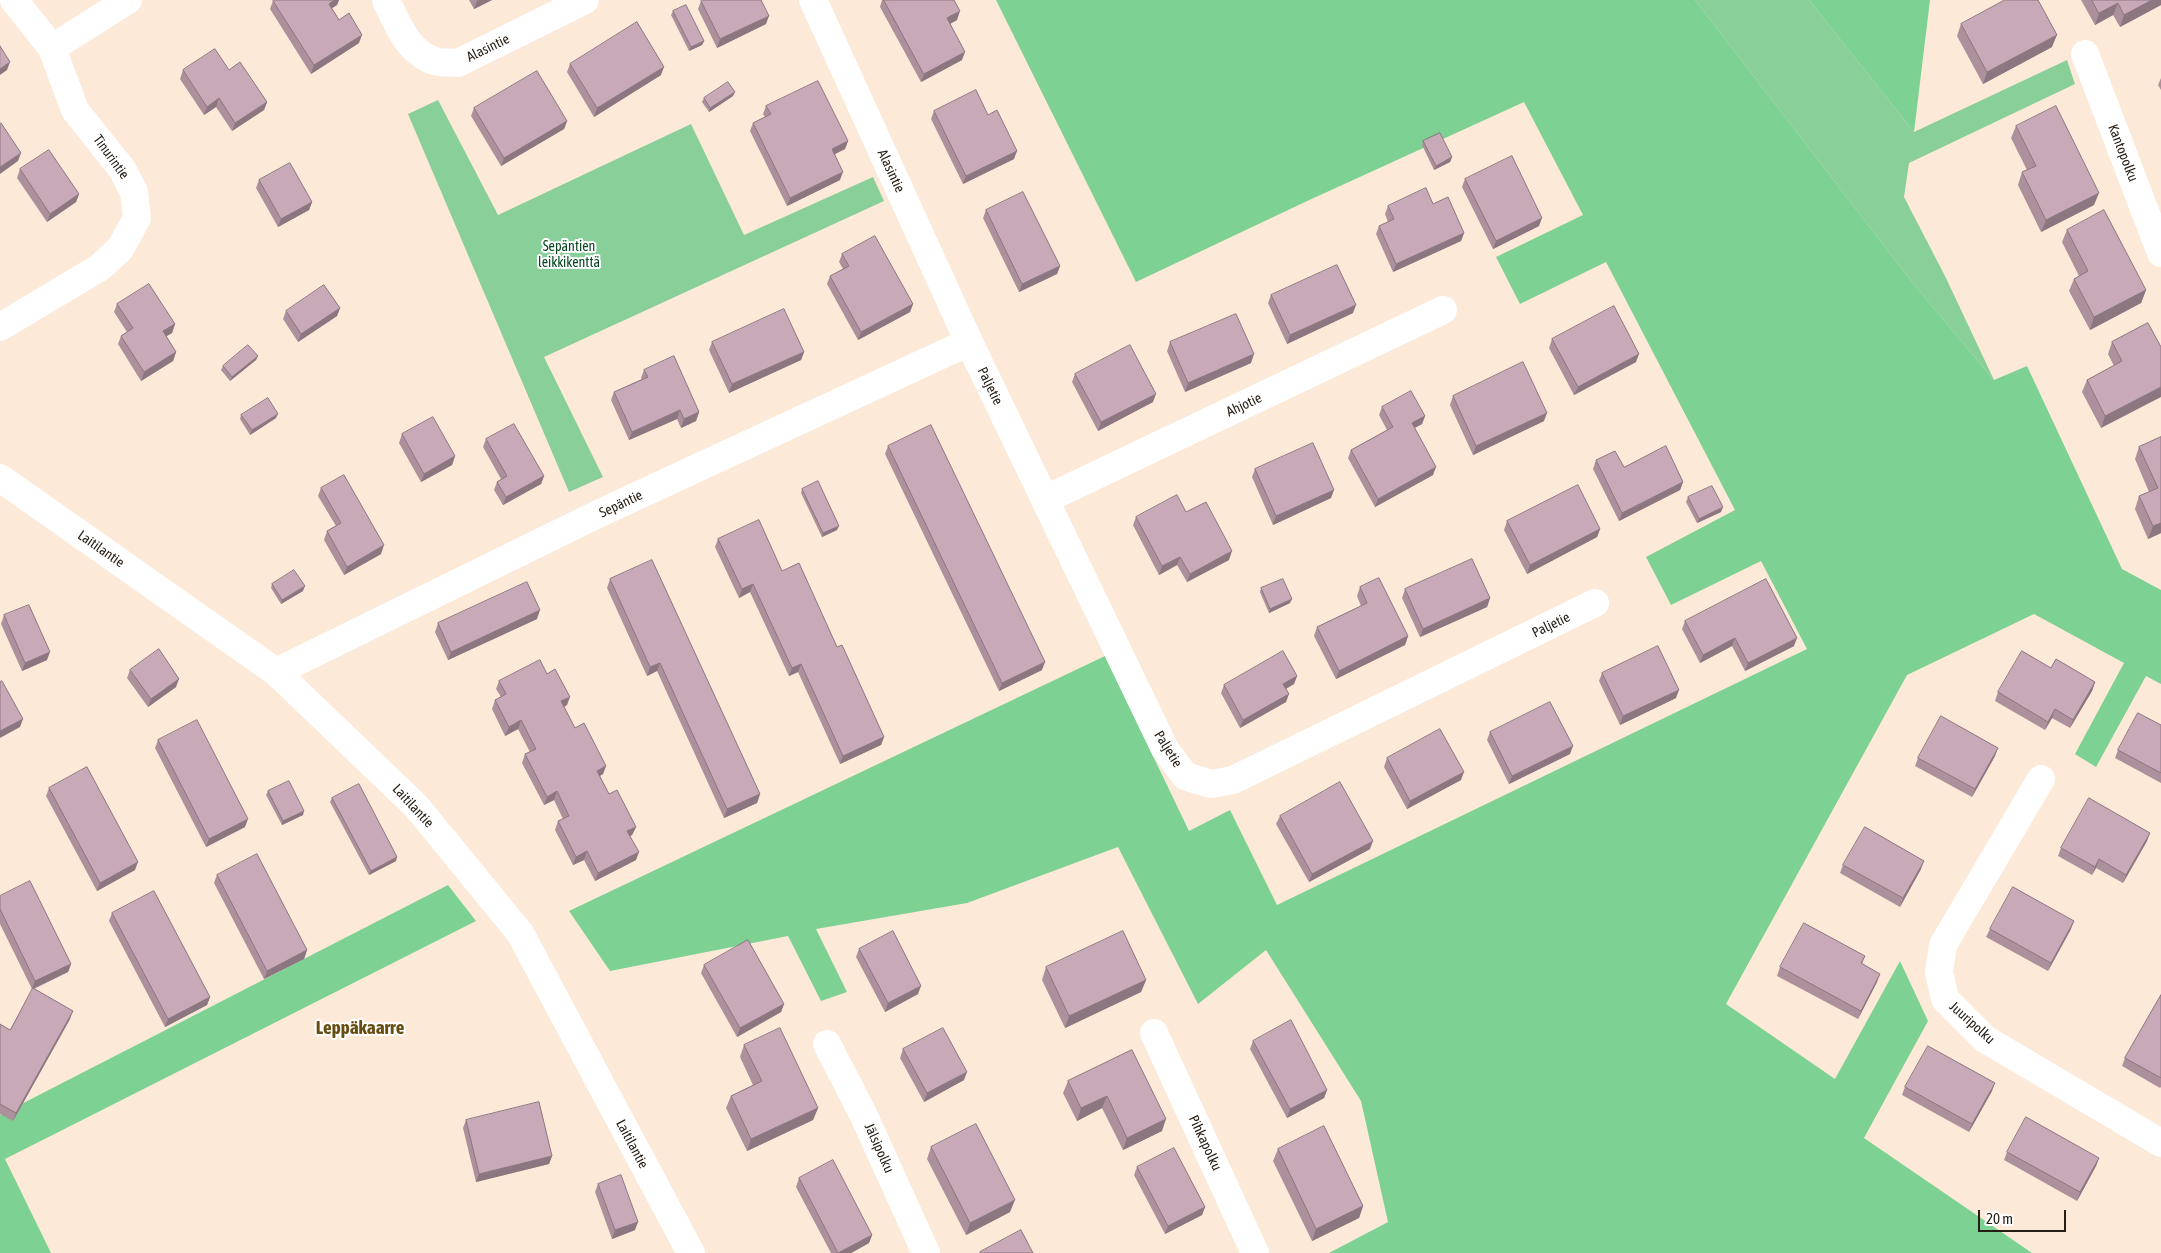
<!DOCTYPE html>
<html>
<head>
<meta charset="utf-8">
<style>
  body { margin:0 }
  #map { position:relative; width:2161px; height:1253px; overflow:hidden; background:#fde9d8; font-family:"Asap Condensed",sans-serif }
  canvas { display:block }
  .scale { position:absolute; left:1978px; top:1210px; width:88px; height:22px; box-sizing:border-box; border:2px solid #261d15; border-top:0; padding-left:6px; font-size:15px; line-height:18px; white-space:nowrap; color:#261d15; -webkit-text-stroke:4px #fff; paint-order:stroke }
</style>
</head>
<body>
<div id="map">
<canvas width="2161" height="1253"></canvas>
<div class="scale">20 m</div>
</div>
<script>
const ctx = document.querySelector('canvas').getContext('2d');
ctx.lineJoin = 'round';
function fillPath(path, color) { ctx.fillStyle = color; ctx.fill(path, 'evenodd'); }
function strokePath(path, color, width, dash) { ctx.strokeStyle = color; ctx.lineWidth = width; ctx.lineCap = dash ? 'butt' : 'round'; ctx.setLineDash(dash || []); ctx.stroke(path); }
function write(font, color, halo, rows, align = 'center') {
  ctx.font = font + ' "Asap Condensed",sans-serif'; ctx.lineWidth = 4; ctx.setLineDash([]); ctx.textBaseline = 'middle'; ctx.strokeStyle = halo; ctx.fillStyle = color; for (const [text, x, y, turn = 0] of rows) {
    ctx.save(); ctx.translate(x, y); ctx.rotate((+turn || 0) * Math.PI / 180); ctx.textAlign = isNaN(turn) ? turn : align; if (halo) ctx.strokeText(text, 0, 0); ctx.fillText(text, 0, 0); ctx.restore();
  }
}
fillPath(new Path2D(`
  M1695,0H1809L1914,132L2067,60L2075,84L1909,163L1904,197L1945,276L1994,380L1912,282Z
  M438,100L498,215L691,124L744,235L873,177L884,201L544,357L603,477L569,492L408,114Z`), '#89cf9a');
fillPath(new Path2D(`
  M996,0H1695L1912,282L1994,380L2027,366L2122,569L2161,590V684L2146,676L2096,767L2075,754L2124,663L2034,614L1907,675L1726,1004L1835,1079L1900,961L1928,1021L1864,1138L2032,1253H1329L1388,1222L1361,1101L1266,950L1198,1004L1118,847L967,903L816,929L847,992L821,1001L788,936L610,971L569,911L1105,656L1189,831L1230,810L1277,905L1807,649L1761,561L1671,605L1646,557L1735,510L1606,262L1520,304L1496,257L1583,215L1524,102L1305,202L1136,282Z
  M1809,0H1930L1914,132Z
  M448,885L476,921L5,1159L51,1253H0V1115Z`), '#7dd193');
strokePath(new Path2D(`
  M386,0C397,24 409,55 438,62C444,63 451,62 458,63L585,0
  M813,0L969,342L1165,749L1185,776L1211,784L1233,780L1595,603
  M52,48L128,0
  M2085,54L2161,253
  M0,327L99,268L120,249L137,218L134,192L122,169L75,110L52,48L14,0
  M0,478L276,672L416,806L520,933L691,1253
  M1046,499L1443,310
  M276,672L600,513L969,342
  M2041,779L1943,945L1939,972L1945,999L1985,1039L2161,1143
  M1154,1033L1255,1253
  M827,1044L864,1116L926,1253`), '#fff', 28);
fillPath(new Path2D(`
  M274,0H339L337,5L332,8L339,20L359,43L311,74L270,9L273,1Z
  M469,0H492L474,9Z
  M882,0H954L957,20L950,24L962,60L921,82L880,7Z
  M2081,0H2161V5L2120,27L2113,15L2095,25Z
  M701,1L766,24L717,48L698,9Z
  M673,11L704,41L702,45L689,51L671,15Z
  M1961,24L2052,47L1983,84L1957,36Z
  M570,64L661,75L594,117L567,72Z
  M183,70H229L267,102L264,110L232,131L216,107L204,115L180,79Z
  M2161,78V90L2158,85Z
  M733,96L709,112L702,102L704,98Z
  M766,106L848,141L845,149L835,154L840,180L787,206L750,131L753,123L765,117L763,114Z
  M474,108L567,121L564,129L501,166L471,116Z
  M934,111L988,115L1014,159L963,184L931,119Z
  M2016,126L2094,205L2041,232L2018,185L2022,172L2027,170L2011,138Z
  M1423,141L1452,157L1450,162L1434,170L1422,145Z
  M20,169L79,194L76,202L47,222L17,178Z
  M1465,179L1539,226L1493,249L1462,187Z
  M259,180L312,202L309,210L278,227L256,188Z
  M1433,204L1464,233L1461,241L1393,272L1376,234L1379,226L1388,222L1385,214L1388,206Z
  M986,210L1060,266L1057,274L1019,292L983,218Z
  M2067,230L2146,290L2141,303L2090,330L2069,291L2074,279L2079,276L2062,242Z
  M842,254L913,304L910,312L858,340L827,284L830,276L843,269L839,262Z
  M1271,295L1353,313L1287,344L1268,303Z
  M117,304L175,324L172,333L166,336L176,352L173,361L141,381L118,344L121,336L127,332L114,312Z
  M340,308L337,316L298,342L283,319L286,311Z
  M2148,323L2101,428L2082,392L2087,380L2114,366L2108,354L2112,342Z
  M1552,339L1636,362L1574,395L1549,348Z
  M712,342L804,352L801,360L729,393L709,350Z
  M1170,342L1251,363L1185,392L1167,351Z
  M258,356L256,360L230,381L221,370L223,366Z
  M644,370L699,412L696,421L681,428L677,419L629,440L611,400L614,392L642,379L641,378Z
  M1075,374L1153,402L1098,431L1072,382Z
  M1453,396L1544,421L1473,455L1450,405Z
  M1382,407L1425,416L1422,424L1414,428L1433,475L1375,507L1348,458L1351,450L1387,430L1379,415Z
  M241,415L276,418L250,435L240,419Z
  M402,434L455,456L452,465L421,482L399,443Z
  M2161,437V533L2148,539L2135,509L2139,496L2149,492L2135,459L2139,447Z
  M486,439L544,476L541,484L503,505L494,490L497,482L501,479L483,447Z
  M888,446L1042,670L999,691L885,454Z
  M1596,460L1624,467L1683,482L1680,490L1619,521L1593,469Z
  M1255,469L1331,498L1273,525L1252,477Z
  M321,488L381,554L344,575L324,540L327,531L336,526L318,496Z
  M802,489L837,530L822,537L801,493Z
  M1688,497L1721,512L1697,523L1686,502Z
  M1186,512L1229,560L1187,582L1177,565L1159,575L1133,525L1136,517Z
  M1507,521L1600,529L1597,537L1527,574L1504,530Z
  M718,539L782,571L837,647L884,737L881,745L840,764L798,672L789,676L750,592L739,598L715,547Z
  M610,579L760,794L757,803L724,818L657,671L647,676L607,588Z
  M272,584L303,591L281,604L271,588Z
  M1360,587L1408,636L1405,645L1336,679L1314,636L1317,627L1361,606L1357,596Z
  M1261,588L1290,603L1269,613L1260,592Z
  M1405,589L1490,598L1487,607L1420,637L1402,598Z
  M4,615L47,660L22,671L1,624Z
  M537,619L448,660L435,632L438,623Z
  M1685,621L1794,646L1745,671L1732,646L1700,663L1682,629Z
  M2051,668L2095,682L2092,691L2070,728L2052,718L2045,730L1995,701L1998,692Z
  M130,670L176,687L148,707L127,678Z
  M1602,673L1676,698L1620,725L1599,681Z
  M547,674L567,705L564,707L575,728L606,766L603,774L600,776L609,794L636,827L632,835L630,836L636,860L595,881L584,860L573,865L555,830L558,821L563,819L554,800L544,805L522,763L525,754L530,752L518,729L505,736L492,709L495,700L501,697L496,689L499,681Z
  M1297,676L1294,684L1286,689V702L1240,728L1221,693L1224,685Z
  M2161,725V783L2115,758L2118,750Z
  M1490,732L1570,754L1509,784L1487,740Z
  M158,740L245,827L206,847L155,748Z
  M1995,756L1972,797L1915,766L1918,758Z
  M1387,758L1461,780L1407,809L1384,767Z
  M49,788L135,870L97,891L46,796Z
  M268,791L303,815L282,825L266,795Z
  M332,798L396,861L369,875L330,802Z
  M1280,816L1370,849L1309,882L1276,824Z
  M2147,841L2123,883L2096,868L2092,875L2058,856L2061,848Z
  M1843,865L1921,869L1900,907L1840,873Z
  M217,875L307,950L304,959L264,979L214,883Z
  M0,896L71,964L68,972L34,989L70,1019L13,1121L0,1114V1024L10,1030L33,989H32L0,924Z
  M112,913L210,997L207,1005L165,1027L109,921Z
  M1990,929H2071L2048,971L1986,937Z
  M859,949L918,994L885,1012L856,957Z
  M1865,956L1862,964L1877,982L1858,1019L1777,976L1780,967Z
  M704,965L784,1004L781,1012L737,1037L701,973Z
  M1046,967L1146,980L1141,992L1065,1028L1042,980Z
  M2161,995V1087L2160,1088L2122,1066L2125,1058Z
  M1253,1041L1327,1090L1324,1098L1287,1118L1250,1049Z
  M744,1045L818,1108L813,1120L747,1151L726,1108L731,1096L753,1085L740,1057Z
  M903,1049L964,1080L924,1102L900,1058Z
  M1132,1050L1162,1131L1123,1150L1102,1108L1077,1121L1063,1093L1068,1081Z
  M1905,1087L1992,1091L1969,1132L1902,1095Z
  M466,1120L552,1156L549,1164L476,1182L463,1128Z
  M931,1147L1010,1212L966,1235L927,1159Z
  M1278,1149L1363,1206L1359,1218L1312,1241L1273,1161Z
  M2007,1152L2099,1158L2096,1166L2077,1201L2004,1160Z
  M1137,1167L1205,1207L1202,1215L1165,1234L1134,1175Z
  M799,1178L872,1235L869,1243L851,1253H831L796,1187Z
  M598,1184L635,1230L612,1239L595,1192Z`), '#ac919d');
fillPath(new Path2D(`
  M335,0H339L337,5L326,12L329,4Z
  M479,0H492L474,9L477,1Z
  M2152,0H2161V5L2120,27L2124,15Z
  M2118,3L2113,15L2095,25L2099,13Z
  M960,11L957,20L944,27L947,18Z
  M769,16L766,24L717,48L720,39Z
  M362,35L359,43L311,74L314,65Z
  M2057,35L2052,47L1983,84L1987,72Z
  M704,41L702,45L689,51L691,47Z
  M965,52L962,60L921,82L924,74Z
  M10,62L7,70L0,75V69Z
  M664,67L661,75L594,117L597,108Z
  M735,92L733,96L709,112L710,108Z
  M219,98L216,107L204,115L207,107Z
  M267,102L264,110L232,131L235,123Z
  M567,121L564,129L501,166L504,158Z
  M848,141L845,149L829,157L832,149Z
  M1017,151L1014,159L963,184L966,176Z
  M21,153L18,161L0,174V167Z
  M1452,157L1450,162L1434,170L1436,166Z
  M843,172L840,180L787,206L790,198Z
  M2099,193L2094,205L2041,232L2046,220Z
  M79,194L76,202L47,222L50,214Z
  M312,202L309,210L278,227L281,219Z
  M1542,218L1539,226L1493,249L1496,241Z
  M1464,233L1461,241L1393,272L1396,264Z
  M1060,266L1057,274L1019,292L1022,284Z
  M2146,290L2141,303L2090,330L2094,317Z
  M913,304L910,312L858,340L861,332Z
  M1356,305L1353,313L1287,344L1290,335Z
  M340,308L337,316L298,342L301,334Z
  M175,324L172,333L160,340L163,331Z
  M176,352L173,361L141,381L144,372Z
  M804,352L801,360L729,393L732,384Z
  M1254,354L1251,363L1185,392L1188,383Z
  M1639,354L1636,362L1574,395L1578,387Z
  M258,356L256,360L230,381L232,377Z
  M2161,387V397L2101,428L2105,416Z
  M1156,394L1153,402L1098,431L1101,422Z
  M680,410L677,419L629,440L632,432Z
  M699,412L696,421L681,428L684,419Z
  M1547,413L1544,421L1473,455L1476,446Z
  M278,414L276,418L250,435L252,430Z
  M1425,416L1422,424L1409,431L1412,423Z
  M455,456L452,465L421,482L424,474Z
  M1436,467L1433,475L1375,507L1378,499Z
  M544,476L541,484L503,505L506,497Z
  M1683,482L1680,490L1619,521L1622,513Z
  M1334,490L1331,498L1273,525L1276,516Z
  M1723,507L1721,512L1697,523L1699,519Z
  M2161,523V533L2148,539L2153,526Z
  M839,526L837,530L822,537L823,533Z
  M1600,529L1597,537L1527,574L1530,565Z
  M384,545L381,554L344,575L347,567Z
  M1232,551L1229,560L1187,582L1190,574Z
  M1180,557L1177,565L1159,575L1162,566Z
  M753,584L750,592L739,598L742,589Z
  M305,586L303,591L281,604L282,600Z
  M1490,598L1487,607L1420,637L1423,629Z
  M1292,599L1290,603L1269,613L1270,609Z
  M540,610L537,619L448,660L451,652Z
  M1408,636L1405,645L1336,679L1339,671Z
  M1735,638L1732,646L1700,663L1703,655Z
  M1797,638L1794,646L1745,671L1748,663Z
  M50,652L47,660L22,671L25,663Z
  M1045,662L1042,670L999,691L1002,683Z
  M660,663L657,671L647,676L650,667Z
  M801,664L798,672L789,676L792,668Z
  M1297,676L1294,684L1280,692L1283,684Z
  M179,679L176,687L148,707L151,699Z
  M2095,682L2092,691L2070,728L2073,720Z
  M1679,690L1676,698L1620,725L1623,716Z
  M1289,694L1286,702L1240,728L1243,720Z
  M570,697L567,705L558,710L561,701Z
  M2055,709L2052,718L2045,730L2048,722Z
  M23,719L20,727L0,738V731Z
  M521,720L518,729L505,736L509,727Z
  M884,737L881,745L840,764L843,756Z
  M1573,746L1570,754L1509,784L1512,776Z
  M1998,748L1995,756L1972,797L1975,789Z
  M606,766L603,774L594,779L597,771Z
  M1464,772L1461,780L1407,809L1410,801Z
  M557,791L554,800L544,805L547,797Z
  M760,794L757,803L724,818L727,809Z
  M304,811L303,815L282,825L283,821Z
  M248,819L245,827L206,847L209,839Z
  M636,827L632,835L624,839L627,831Z
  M2150,833L2147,841L2123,883L2126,875Z
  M1373,841L1370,849L1309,882L1312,874Z
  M587,851L584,860L573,865L576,857Z
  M639,852L636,860L595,881L598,873Z
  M397,857L396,861L369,875L371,871Z
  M2099,859L2096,868L2092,875L2095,867Z
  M1924,861L1921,869L1900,907L1903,898Z
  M138,862L135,870L97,891L100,883Z
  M2074,921L2071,929L2048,971L2051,963Z
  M307,950L304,959L264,979L267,971Z
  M71,964L68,972L32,989L35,981Z
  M1880,974L1877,982L1858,1019L1861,1011Z
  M1146,980L1141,992L1065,1028L1069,1016Z
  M921,986L918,994L885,1012L888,1003Z
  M210,997L207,1005L165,1027L168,1019Z
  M784,1004L781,1012L737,1037L740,1028Z
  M73,1011L70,1019L13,1121L16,1113Z
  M967,1072L964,1080L924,1102L927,1093Z
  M1995,1083L1992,1091L1969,1132L1972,1124Z
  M1327,1090L1324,1098L1287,1118L1290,1109Z
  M1107,1096L1102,1108L1077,1121L1081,1108Z
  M818,1108L813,1120L747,1151L751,1139Z
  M1166,1119L1162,1131L1123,1150L1127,1138Z
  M552,1156L549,1164L476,1182L479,1174Z
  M2099,1158L2096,1166L2077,1201L2080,1192Z
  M1015,1200L1010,1212L966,1235L970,1223Z
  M1363,1206L1359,1218L1312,1241L1316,1229Z
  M1205,1207L1202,1215L1165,1234L1168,1226Z
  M638,1222L635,1230L612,1239L615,1230Z
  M872,1235L869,1243L851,1253H838Z`), '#8c7680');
const building = new Path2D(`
  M274,0H335L329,4L339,20L349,13L362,35L314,65L273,1Z
  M702,0H761L769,16L720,39L701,1Z
  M884,0H954L960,11L947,18L965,52L924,74Z
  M2005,0H2038L2057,35L1987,72L1961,24Z
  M2092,0H2152L2124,15L2118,3L2099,13Z
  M686,5L704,41L691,47L673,11Z
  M637,22L664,67L597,108L570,64Z
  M0,46L10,62L0,69Z
  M215,49L229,70L240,62L267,102L235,123L219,98L207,107L183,70Z
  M537,71L567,121L504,158L474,108Z
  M818,81L848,141L832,149L843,172L790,198L753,123L771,114L766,106Z
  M728,82L735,92L710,108L704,98Z
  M976,90L988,115L997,110L1017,151L966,176L934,111Z
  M2056,106L2099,193L2046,220L2022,172L2036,166L2016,126Z
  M1,123L21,153L0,167V124Z
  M1440,133L1452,157L1436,166L1423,141Z
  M49,150L79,194L50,214L20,169Z
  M1512,156L1542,218L1496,241L1465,179Z
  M290,163L312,202L281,219L259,180Z
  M1426,188L1433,204L1448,197L1464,233L1396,264L1379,226L1394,219L1388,206Z
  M1023,192L1060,266L1022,284L986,210Z
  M2104,210L2146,290L2094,317L2074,279L2088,271L2067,230Z
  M875,236L913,304L861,332L830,276L849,266L842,254Z
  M1337,265L1356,305L1290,335L1271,295Z
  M149,284L175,324L163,331L176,352L144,372L121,336L133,328L117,304Z
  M324,285L340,308L301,334L286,311Z
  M1614,306L1639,354L1578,387L1552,339Z
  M784,309L804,352L732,384L712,342Z
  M1236,314L1254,354L1188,383L1170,342Z
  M2148,323L2161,347V387L2105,416L2087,380L2122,361L2112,342Z
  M248,345L258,356L232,377L223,366Z
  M1130,345L1156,394L1101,422L1075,374Z
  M674,356L699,412L684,419L680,410L632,432L614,392L648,377L644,370Z
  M1523,362L1547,413L1476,446L1453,396Z
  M1411,391L1425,416L1412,423L1436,467L1378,499L1351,450L1393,427L1382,407Z
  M268,398L278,414L252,430L241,415Z
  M433,417L455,456L424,474L402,434Z
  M514,424L544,476L506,497L497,482L507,476L486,439Z
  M931,425L1045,662L1002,683L888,446Z
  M2161,437V523L2153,526L2139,496L2158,488L2139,447Z
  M1313,443L1334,490L1276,516L1255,469Z
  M1666,446L1683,482L1622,513L1596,460L1615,451L1624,467Z
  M344,475L384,545L347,567L327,531L341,523L321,488Z
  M818,481L839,526L823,533L802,489Z
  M1578,485L1600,529L1530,565L1507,521Z
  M1712,486L1723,507L1699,519L1688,497Z
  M1177,495L1186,512L1206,502L1232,551L1190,574L1180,557L1162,566L1136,517Z
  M759,520L782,571L799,563L837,647L842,645L884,737L843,756L801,664L792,668L753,584L742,589L718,539Z
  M1472,559L1490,598L1423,629L1405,589Z
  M652,560L760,794L727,809L660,663L650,667L610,579Z
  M294,570L305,586L282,600L272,584Z
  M1379,578L1408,636L1339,671L1317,627L1367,603L1360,587Z
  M1283,579L1292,599L1270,609L1261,588Z
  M1766,579L1797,638L1748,663L1735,638L1703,655L1685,621Z
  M527,582L540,610L451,652L438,623Z
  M29,605L50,652L25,663L4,615Z
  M1658,646L1679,690L1623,716L1602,673Z
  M159,649L179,679L151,699L130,670Z
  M1283,651L1297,676L1283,684L1289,694L1243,720L1224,685Z
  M2022,651L2051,668L2056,659L2095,682L2073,720L2055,709L2048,722L1998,692Z
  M540,660L547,674L555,669L570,697L561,701L575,728L584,723L606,766L597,771L609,794L617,790L636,827L627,831L639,852L598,873L587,851L576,857L558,821L569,816L557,791L547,797L525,754L536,749L521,720L509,727L495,700L506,694L499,681Z
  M2,681L23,719L0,731V682Z
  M1550,702L1573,746L1512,776L1490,732Z
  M2138,713L2161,725V773L2118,750Z
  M1941,716L1998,748L1975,789L1918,758Z
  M197,720L248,819L209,839L158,740Z
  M1440,729L1464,772L1410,801L1387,758Z
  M87,767L138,862L100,883L49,788Z
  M289,781L304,811L283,821L268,791Z
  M1340,782L1373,841L1312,874L1280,816Z
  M359,784L397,857L371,871L332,798Z
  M2089,798L2150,833L2126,875L2099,859L2095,867L2061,848Z
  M1865,827L1924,861L1903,898L1843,865Z
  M257,854L307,950L267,971L217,875Z
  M30,881L71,964L35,981L0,909V896Z
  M2013,887L2074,921L2051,963L1990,929Z
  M154,891L210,997L168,1019L112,913Z
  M1804,923L1865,956L1861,963L1880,974L1861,1011L1780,967Z
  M893,931L921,986L888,1003L859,949Z
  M1123,931L1146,980L1069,1016L1046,967Z
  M748,940L784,1004L740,1028L704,965Z
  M33,988L73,1011L16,1113L0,1104V1024L10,1030Z
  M2161,995V1078L2125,1058Z
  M1291,1020L1327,1090L1290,1109L1253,1041Z
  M780,1028L818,1108L751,1139L731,1096L762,1081L744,1045Z
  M943,1028L967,1072L927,1093L903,1049Z
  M1928,1046L1995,1083L1972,1124L1905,1087Z
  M1132,1050L1166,1119L1127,1138L1107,1096L1081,1108L1068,1081Z
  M539,1102L552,1156L479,1174L466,1120Z
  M2026,1117L2099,1158L2080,1192L2007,1152Z
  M976,1124L1015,1200L970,1223L931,1147Z
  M1324,1126L1363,1206L1316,1229L1278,1149Z
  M1174,1148L1205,1207L1168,1226L1137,1167Z
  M833,1160L872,1235L838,1253L799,1178Z
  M621,1175L638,1222L615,1230L598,1184Z
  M1021,1230L1033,1253H980V1252Z`);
fillPath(building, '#c8a9b7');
strokePath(building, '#8c7680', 1);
write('14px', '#261d15', '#fff', [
  ["Alasintie",488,48,-26],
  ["Kantopolku",2123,153,69],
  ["Tinurintie",111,157,54],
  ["Alasintie",891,171,65],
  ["Paljetie",990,386,64],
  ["Ahjotie",1244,405,-25],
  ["Sepäntie",621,504,-25],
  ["Laitilantie",101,549,35],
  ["Paljetie",1551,625,-26],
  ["Paljetie",1168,749,58],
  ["Laitilantie",413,806,47],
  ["Juuripolku",1972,1023,42],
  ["Pihkapolku",1205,1143,65],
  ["Laitilantie",632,1144,62],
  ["Jälsipolku",879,1148,66]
]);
write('14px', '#064721', '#fff', [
  ["Sepäntien",569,247],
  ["leikkikenttä",569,263]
]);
write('bold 19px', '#664e13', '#fff', [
  ["Leppäkaarre",360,1028]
]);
</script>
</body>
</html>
